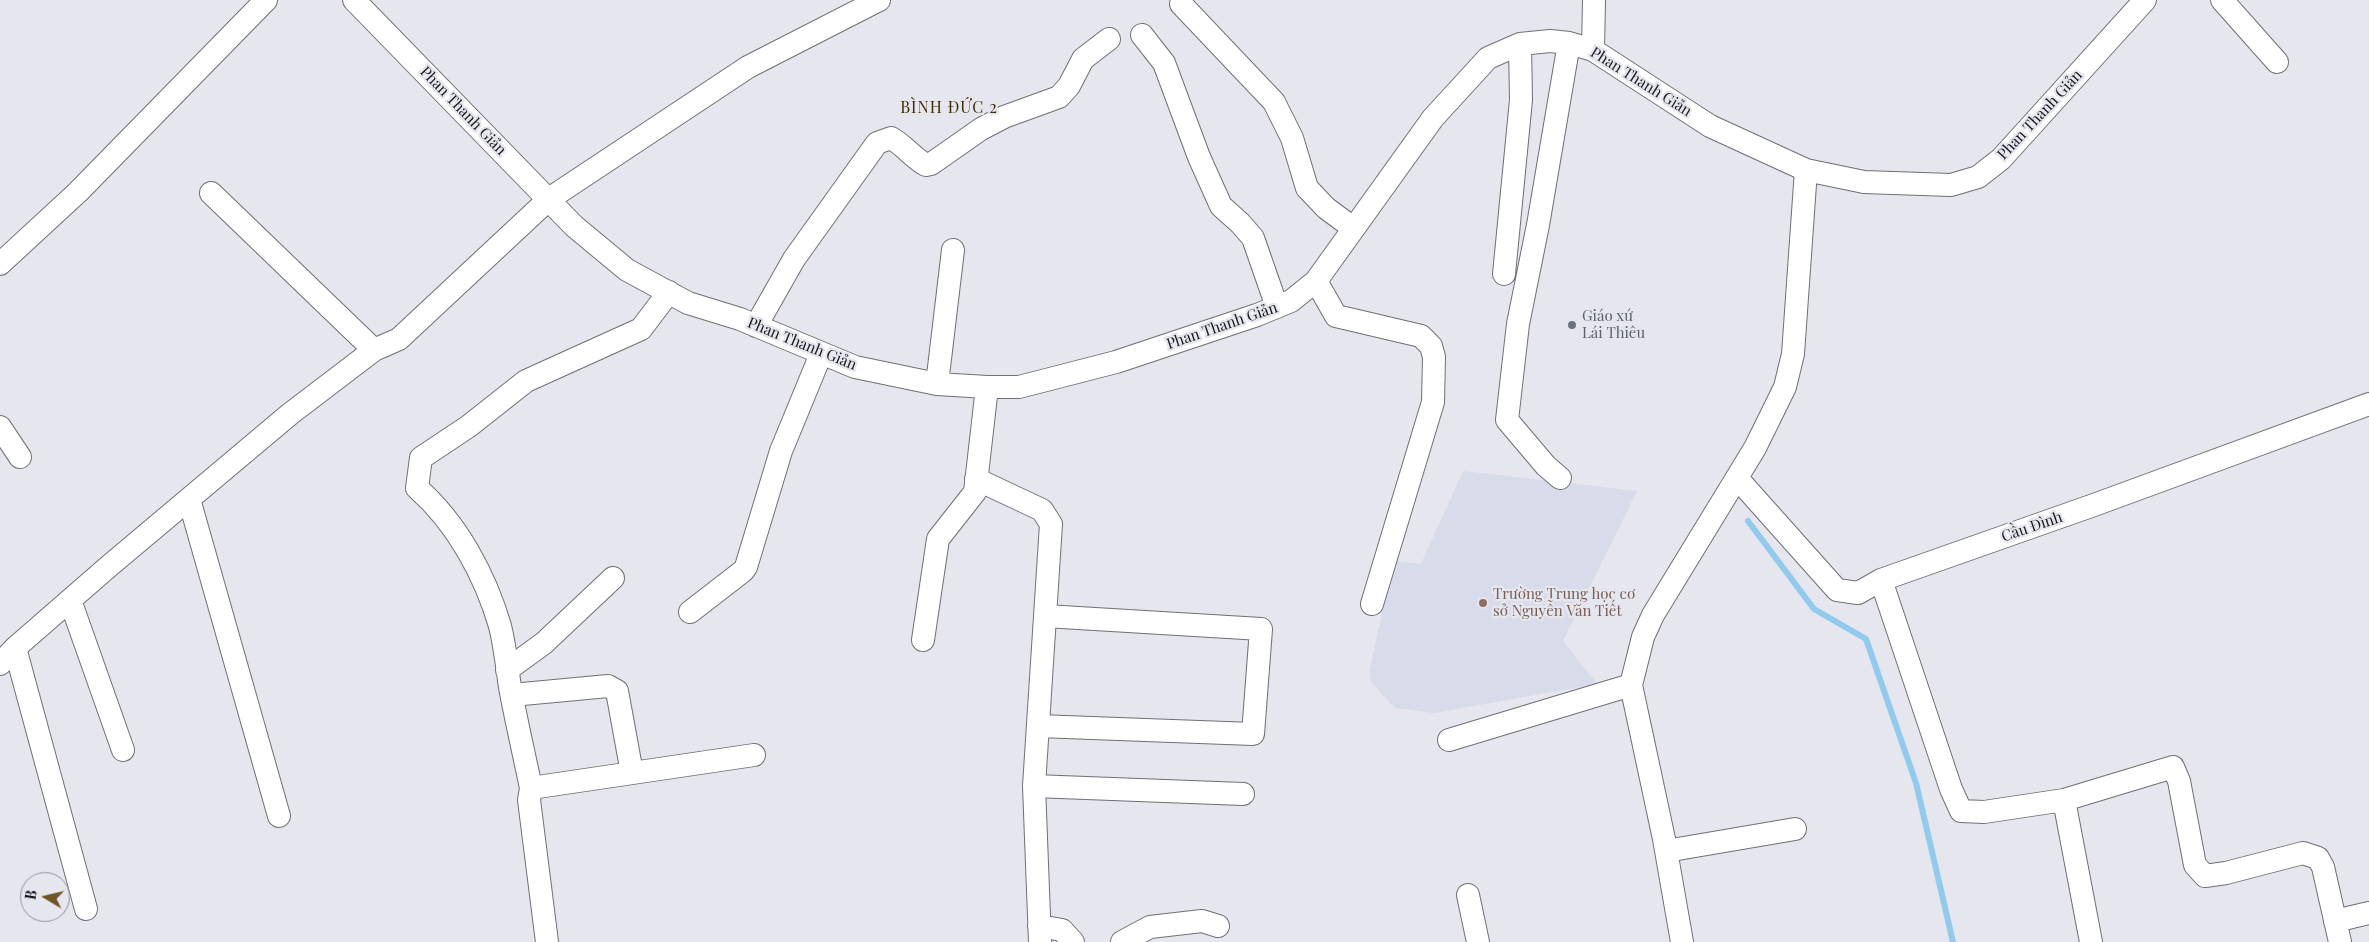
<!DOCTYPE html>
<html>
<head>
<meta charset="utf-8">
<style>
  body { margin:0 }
  #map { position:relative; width:2369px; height:942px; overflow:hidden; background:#e5e6ee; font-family:"Playfair Display",serif }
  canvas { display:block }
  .north { position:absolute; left:20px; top:872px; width:50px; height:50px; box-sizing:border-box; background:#e5e6ee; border:1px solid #939399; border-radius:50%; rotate:279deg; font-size:14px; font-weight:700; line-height:20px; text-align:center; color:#17171a }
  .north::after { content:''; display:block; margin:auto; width:18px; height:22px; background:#705627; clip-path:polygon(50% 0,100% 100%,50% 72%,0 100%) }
</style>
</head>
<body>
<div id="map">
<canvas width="2369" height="942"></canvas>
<div class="north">B</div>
</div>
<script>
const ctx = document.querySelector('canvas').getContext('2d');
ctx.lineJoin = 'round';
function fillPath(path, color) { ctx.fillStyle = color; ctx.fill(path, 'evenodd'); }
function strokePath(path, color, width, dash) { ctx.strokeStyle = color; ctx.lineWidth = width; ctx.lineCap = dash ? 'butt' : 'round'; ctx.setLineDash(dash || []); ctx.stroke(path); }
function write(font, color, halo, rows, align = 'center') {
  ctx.font = font + ' "Playfair Display",serif'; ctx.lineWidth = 4.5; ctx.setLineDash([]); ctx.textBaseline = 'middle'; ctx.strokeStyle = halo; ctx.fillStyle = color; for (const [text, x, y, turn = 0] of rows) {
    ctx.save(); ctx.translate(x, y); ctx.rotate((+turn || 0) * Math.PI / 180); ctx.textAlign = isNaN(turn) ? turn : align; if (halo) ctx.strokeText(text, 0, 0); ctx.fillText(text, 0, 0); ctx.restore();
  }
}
fillPath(new Path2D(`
  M1463,471L1637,491L1563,641L1597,684L1434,713L1395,708L1370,681V669L1393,561L1421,564Z`), '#d8dbea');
strokePath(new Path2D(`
  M1748,521L1814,609L1866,639L1916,783L1953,942`), '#90cbed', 6);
const minor = new Path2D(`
  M354,0L574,226L627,270L688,303L740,319L855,367L937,384L987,387H1019L1116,362L1257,315L1291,301L1316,281L1433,118L1488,58L1520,44L1550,41L1569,43L1593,50L1710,126L1806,170L1864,182L1951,185L1978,177L2001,159L2145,0
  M2222,0L2277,62
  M1181,4L1274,102L1292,138L1307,188L1326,208L1353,228
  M1142,35L1164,63L1199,157L1221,206L1240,223L1253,238L1277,307
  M1593,50L1594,0
  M211,193L374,350
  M0,264L78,192L266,0
  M1504,274L1521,100L1520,44
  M1316,281L1336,316L1421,336L1431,346L1434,357L1433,402L1372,604
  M756,326L794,259L877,143L891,138C904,145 913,158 926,165L931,164L981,129L1004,117L1059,97L1069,86L1083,59L1109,39
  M937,384L953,250
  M0,427L20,457
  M1560,478L1546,466L1507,420L1518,324L1538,225L1569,43
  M1737,478L1837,590L1858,593L1881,580L2094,505L2369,404
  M976,479L1042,510L1051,524L1034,786L1040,942
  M189,499L279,816
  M1881,580L1951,789L1961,811L1984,812L2064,800L2173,767L2179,781L2195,865L2205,876L2226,873L2303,853L2318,858L2323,867L2340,942
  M70,600L123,750
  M690,612L743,571L746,567L781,451L821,354
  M923,640L938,539L975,492L987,387
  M15,648L86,909
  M0,664L15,648L108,567L290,414L374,350L399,339L549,199L748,67L879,0
  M507,670L544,643L613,578
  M512,695L608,686L617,691L632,773
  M1038,726L1253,734L1261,629L1045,616
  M1449,740L1631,685
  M1034,786L1243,794
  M531,788L754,755
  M2064,800L2091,942
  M1666,851L1795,829
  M1468,895L1478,942
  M2335,921L2369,913
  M1039,926L1062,930L1073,942
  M547,942L529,800L531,788C524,754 516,720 510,687C507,667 505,646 500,626C485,575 457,523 417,488L421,458L469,426L526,381L641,329L669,292
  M1122,942L1150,927L1202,921L1218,926
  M1682,942L1664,839L1631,685L1643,637L1653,615L1755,448L1785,387L1793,354L1806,170`);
strokePath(minor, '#6e7076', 24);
strokePath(minor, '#fff', 22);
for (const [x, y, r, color] of [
  [1572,325,5,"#6b7280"],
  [1483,603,5,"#8d6e63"]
]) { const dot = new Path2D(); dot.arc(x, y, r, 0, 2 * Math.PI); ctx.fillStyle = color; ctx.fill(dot); strokePath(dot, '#e5e6ee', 2); }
write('15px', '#17171a', '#e5e6ee', [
  ["Phan Thanh Giản",1641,82,32],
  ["Phan Thanh Giản",463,111,46],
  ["Phan Thanh Giản",2040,115,-47],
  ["Phan Thanh Giản",1222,326,-19],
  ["Phan Thanh Giản",802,344,22],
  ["Cầu Đình",2032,527,-19]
]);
write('15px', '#5b616d', '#e5e6ee', [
  ["Giáo xứ",1582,316],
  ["Lái Thiêu",1582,333]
], 'left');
write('15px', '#785e54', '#e5e6ee', [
  ["Trường Trung học cơ",1493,594],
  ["sở Nguyễn Văn Tiết",1493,611]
], 'left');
ctx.letterSpacing = '1px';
write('16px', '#3e2b03', '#e5e6ee', [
  ["BÌNH ĐỨC 2",949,108]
]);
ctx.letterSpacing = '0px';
</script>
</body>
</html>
